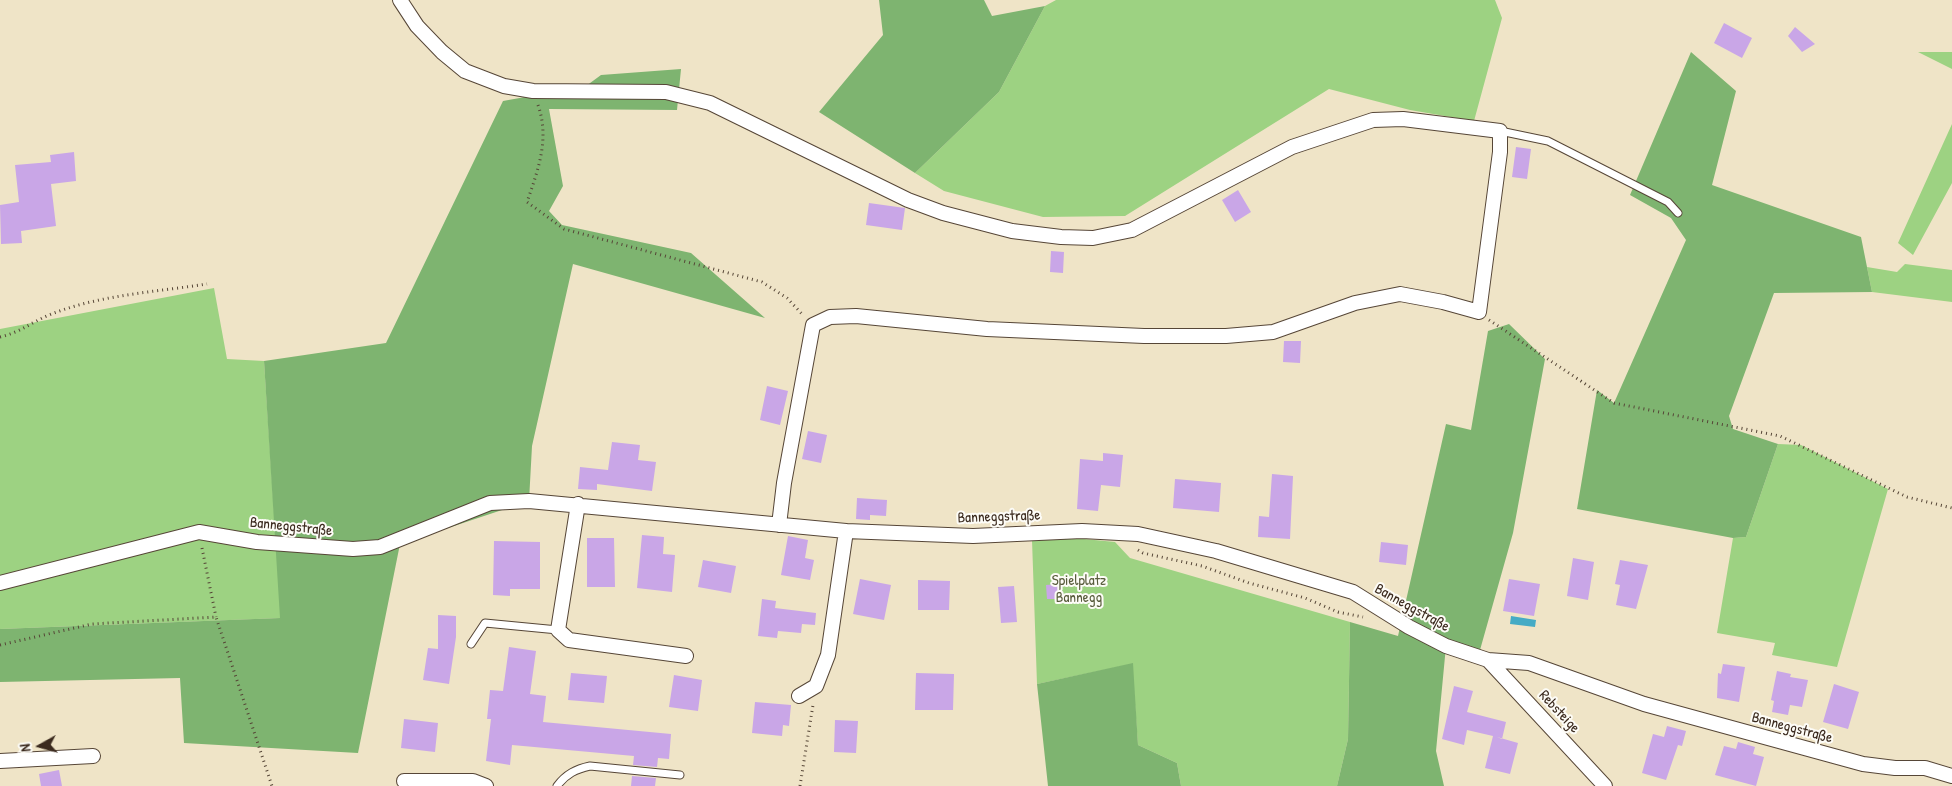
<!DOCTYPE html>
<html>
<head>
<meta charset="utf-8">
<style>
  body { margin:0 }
  #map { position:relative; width:1952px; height:786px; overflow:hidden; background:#efe4c7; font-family:"Patrick Hand",sans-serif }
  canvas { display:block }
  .north { position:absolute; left:15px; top:721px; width:50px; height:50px; -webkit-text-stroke:4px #fdfcf7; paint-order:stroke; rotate:263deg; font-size:14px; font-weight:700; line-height:20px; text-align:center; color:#3b2a1e }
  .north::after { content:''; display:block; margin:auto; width:18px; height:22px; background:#3b2a1e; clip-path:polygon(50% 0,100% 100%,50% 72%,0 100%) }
</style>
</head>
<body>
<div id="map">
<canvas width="1952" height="786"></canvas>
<div class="north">N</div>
</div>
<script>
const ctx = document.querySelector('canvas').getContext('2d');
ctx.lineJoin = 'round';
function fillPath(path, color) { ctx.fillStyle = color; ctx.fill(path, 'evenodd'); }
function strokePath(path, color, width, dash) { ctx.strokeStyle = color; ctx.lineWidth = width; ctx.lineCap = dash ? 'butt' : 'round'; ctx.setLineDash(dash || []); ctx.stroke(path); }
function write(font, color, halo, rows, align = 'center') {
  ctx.font = font + ' "Patrick Hand",sans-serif'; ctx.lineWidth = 4; ctx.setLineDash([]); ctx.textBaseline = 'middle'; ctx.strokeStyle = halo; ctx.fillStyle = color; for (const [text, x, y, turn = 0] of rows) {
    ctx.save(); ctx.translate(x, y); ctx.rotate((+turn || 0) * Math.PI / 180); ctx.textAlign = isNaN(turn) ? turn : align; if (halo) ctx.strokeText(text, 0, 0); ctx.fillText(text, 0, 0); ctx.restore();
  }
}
fillPath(new Path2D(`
  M1056,0H1495L1502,18L1474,121L1410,110L1329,89L1125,216L1043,217L944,191L915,173L999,92L1045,6Z
  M1918,52H1952V69Z
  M1952,124V183L1913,255L1898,243Z
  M1905,264L1952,270V302L1872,292L1867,267L1897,272Z
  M214,288L227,359L264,361L281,618L0,629V329Z
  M1778,444L1801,445L1888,489L1837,667L1772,655L1775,643L1717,633L1733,538L1746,537Z
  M1074,538L1115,542L1130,558L1350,622L1348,739L1337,786H1181L1177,763L1138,745L1132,664L1037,684L1032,540Z`), '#9dd282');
fillPath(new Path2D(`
  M879,0H984L992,16L1045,6L999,92L915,173L819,112L883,35Z
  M1691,52L1736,91L1712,185L1861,237L1872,292L1774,293L1729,416L1733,429L1778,444L1746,537L1733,538L1577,509L1597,390L1614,403L1686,240L1671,218L1630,195Z
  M681,69L677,110L549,109L563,186L549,211L562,225L691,253L765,318L573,264L532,446L529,501L400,544L358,753L184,743L180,678L0,682V629L280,618L264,361L386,343L503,101L586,86L601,75Z
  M1509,324L1545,359L1513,533L1480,650L1446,646L1436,751L1444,786H1337L1348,739L1350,622L1398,636L1446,424L1471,430L1488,331Z
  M1133,663L1138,745L1177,763L1181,786H1048L1037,684Z`), '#7eb470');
fillPath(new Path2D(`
  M1511,616L1536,620L1535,627L1510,624Z`), '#45abc5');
fillPath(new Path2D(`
  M1724,23L1752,38L1742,58L1714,43Z
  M1795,27L1815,44L1802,52L1788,36Z
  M1516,147L1531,149L1527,179L1512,177Z
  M74,152L76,181L51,184L56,226L21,231L22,243L1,244L0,205L19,202L15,165L51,162L50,155Z
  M1238,190L1251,212L1235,222L1222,200Z
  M869,203L905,208L902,230L866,225Z
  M1051,251L1064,252L1063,273L1050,272Z
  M1284,341H1301L1300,363L1283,362Z
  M767,386L788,391L780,425L760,420Z
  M808,431L827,435L821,463L802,459Z
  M612,442L640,445L638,460L656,462L652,491L597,484V490L578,489L580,467L608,470Z
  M1103,453L1123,455L1120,487L1101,485L1098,511L1077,509L1080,459L1103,461Z
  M1272,474L1293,476L1290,539L1258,537L1259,516L1269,517Z
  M1175,479L1221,483L1219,512L1173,508Z
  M857,498L887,500L886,516L870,515V520L856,519Z
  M642,535L664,537L663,554L675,555L672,592L637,588Z
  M788,536L808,540L805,558L814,560L810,580L781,575Z
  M587,538H614L615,587H587Z
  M494,541L540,542V589H510V596L493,595Z
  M1381,542L1408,545L1406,565L1379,562Z
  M1573,558L1594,562L1588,600L1567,596Z
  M703,560L736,566L731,593L698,587Z
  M1620,560L1648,565L1636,609L1616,605L1620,585L1615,584Z
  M860,579L891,585L884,620L853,614Z
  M1509,579L1540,584L1534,616L1503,611Z
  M918,580L950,581L949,610H918Z
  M1059,584V599H1047L1046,585Z
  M1014,586L1017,622L1001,623L998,587Z
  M762,599L776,601L775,608L816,613L815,625L802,624L801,633L778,631L777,638L758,636Z
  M438,615L456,616V637L449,684L423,680L428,648L438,649Z
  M509,647L536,651L530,694L546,696L543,722L671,734L669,759L658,758L657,767L633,765L634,756L512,745L510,765L486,761L491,719H487L490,690L503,691Z
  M1723,664L1745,667L1739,702L1717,698L1718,673L1721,674Z
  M1777,671L1791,674L1790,677L1808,680L1802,707L1790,705L1788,715L1772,712L1774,701L1771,700Z
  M571,673L607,676L604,703L568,700Z
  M916,673L954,674L953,710H915Z
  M674,675L702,680L698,711L669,707Z
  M1834,684L1859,692L1848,729L1823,722Z
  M1454,686L1473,691L1467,712L1506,722L1502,739L1497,737L1518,743L1510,774L1485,768L1493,736L1467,730L1464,745L1442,739Z
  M755,702L791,705L789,726L783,725L782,736L752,733Z
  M404,719L438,723L435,752L401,748Z
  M835,720L858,721L856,753L834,752Z
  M1667,726L1686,731L1682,746L1678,745L1666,780L1642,773L1653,734L1664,737Z
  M1738,742L1755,747L1753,754L1764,757L1756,786L1715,775L1724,746L1736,749Z
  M59,770L62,786H41L39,774Z
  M632,776L656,778L655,786H631Z`), '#c9a6e7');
const service = new Path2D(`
  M1500,131L1548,141L1668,202L1678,213
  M471,644L485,623L558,630
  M557,786C566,774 576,769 590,766L680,775`);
const minor = new Path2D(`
  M400,0L417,26L442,52L465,71L504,86L533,91L666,92L710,103L908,200L943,213L1012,231L1061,237L1093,238L1132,230L1292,147L1373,120L1403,119L1500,131V152L1479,312L1443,302L1400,294L1355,303L1273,332L1226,336H1144L987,329L856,316L830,317L813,325L784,483L779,525
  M578,504L558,630L569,640L686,656
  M0,583L199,532L257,542L353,549L380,547L490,503L529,501L846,531L973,536L1082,531L1138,534L1216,551L1353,592L1409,627L1446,646L1488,660L1529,663L1644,704L1863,764L1895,768H1925L1952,776
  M1488,660L1605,786
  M799,696L816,686L828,655L846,531
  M0,761L93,756
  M404,781H473L486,786`);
strokePath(service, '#564637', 9);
strokePath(minor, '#564637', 16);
strokePath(new Path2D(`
  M538,105C550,139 538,170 527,202L564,229L762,282L787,298L803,315
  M1489,320L1614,403L1780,436L1907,497L1952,508
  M0,337C21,332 30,323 49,315C98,295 155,292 207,284
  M202,548L216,617
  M1138,550L1143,553L1202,566L1249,583L1305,598L1338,612L1363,617
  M0,645L92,624L216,617L272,786
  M800,786L813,705`), '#564637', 3, [1, 4]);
strokePath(service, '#fff', 7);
strokePath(minor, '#fff', 14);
write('15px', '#3b2a1e', '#fdfcf7', [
  ["Banneggstraße",999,517,-2],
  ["Banneggstraße",291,527,6],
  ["Banneggstraße",1412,608,29],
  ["Rebsteige",1559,712,47],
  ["Banneggstraße",1792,728,15]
]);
write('15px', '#585c3c', '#fdfcf7', [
  ["Spielplatz",1079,581],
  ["Bannegg",1079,598]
]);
</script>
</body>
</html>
